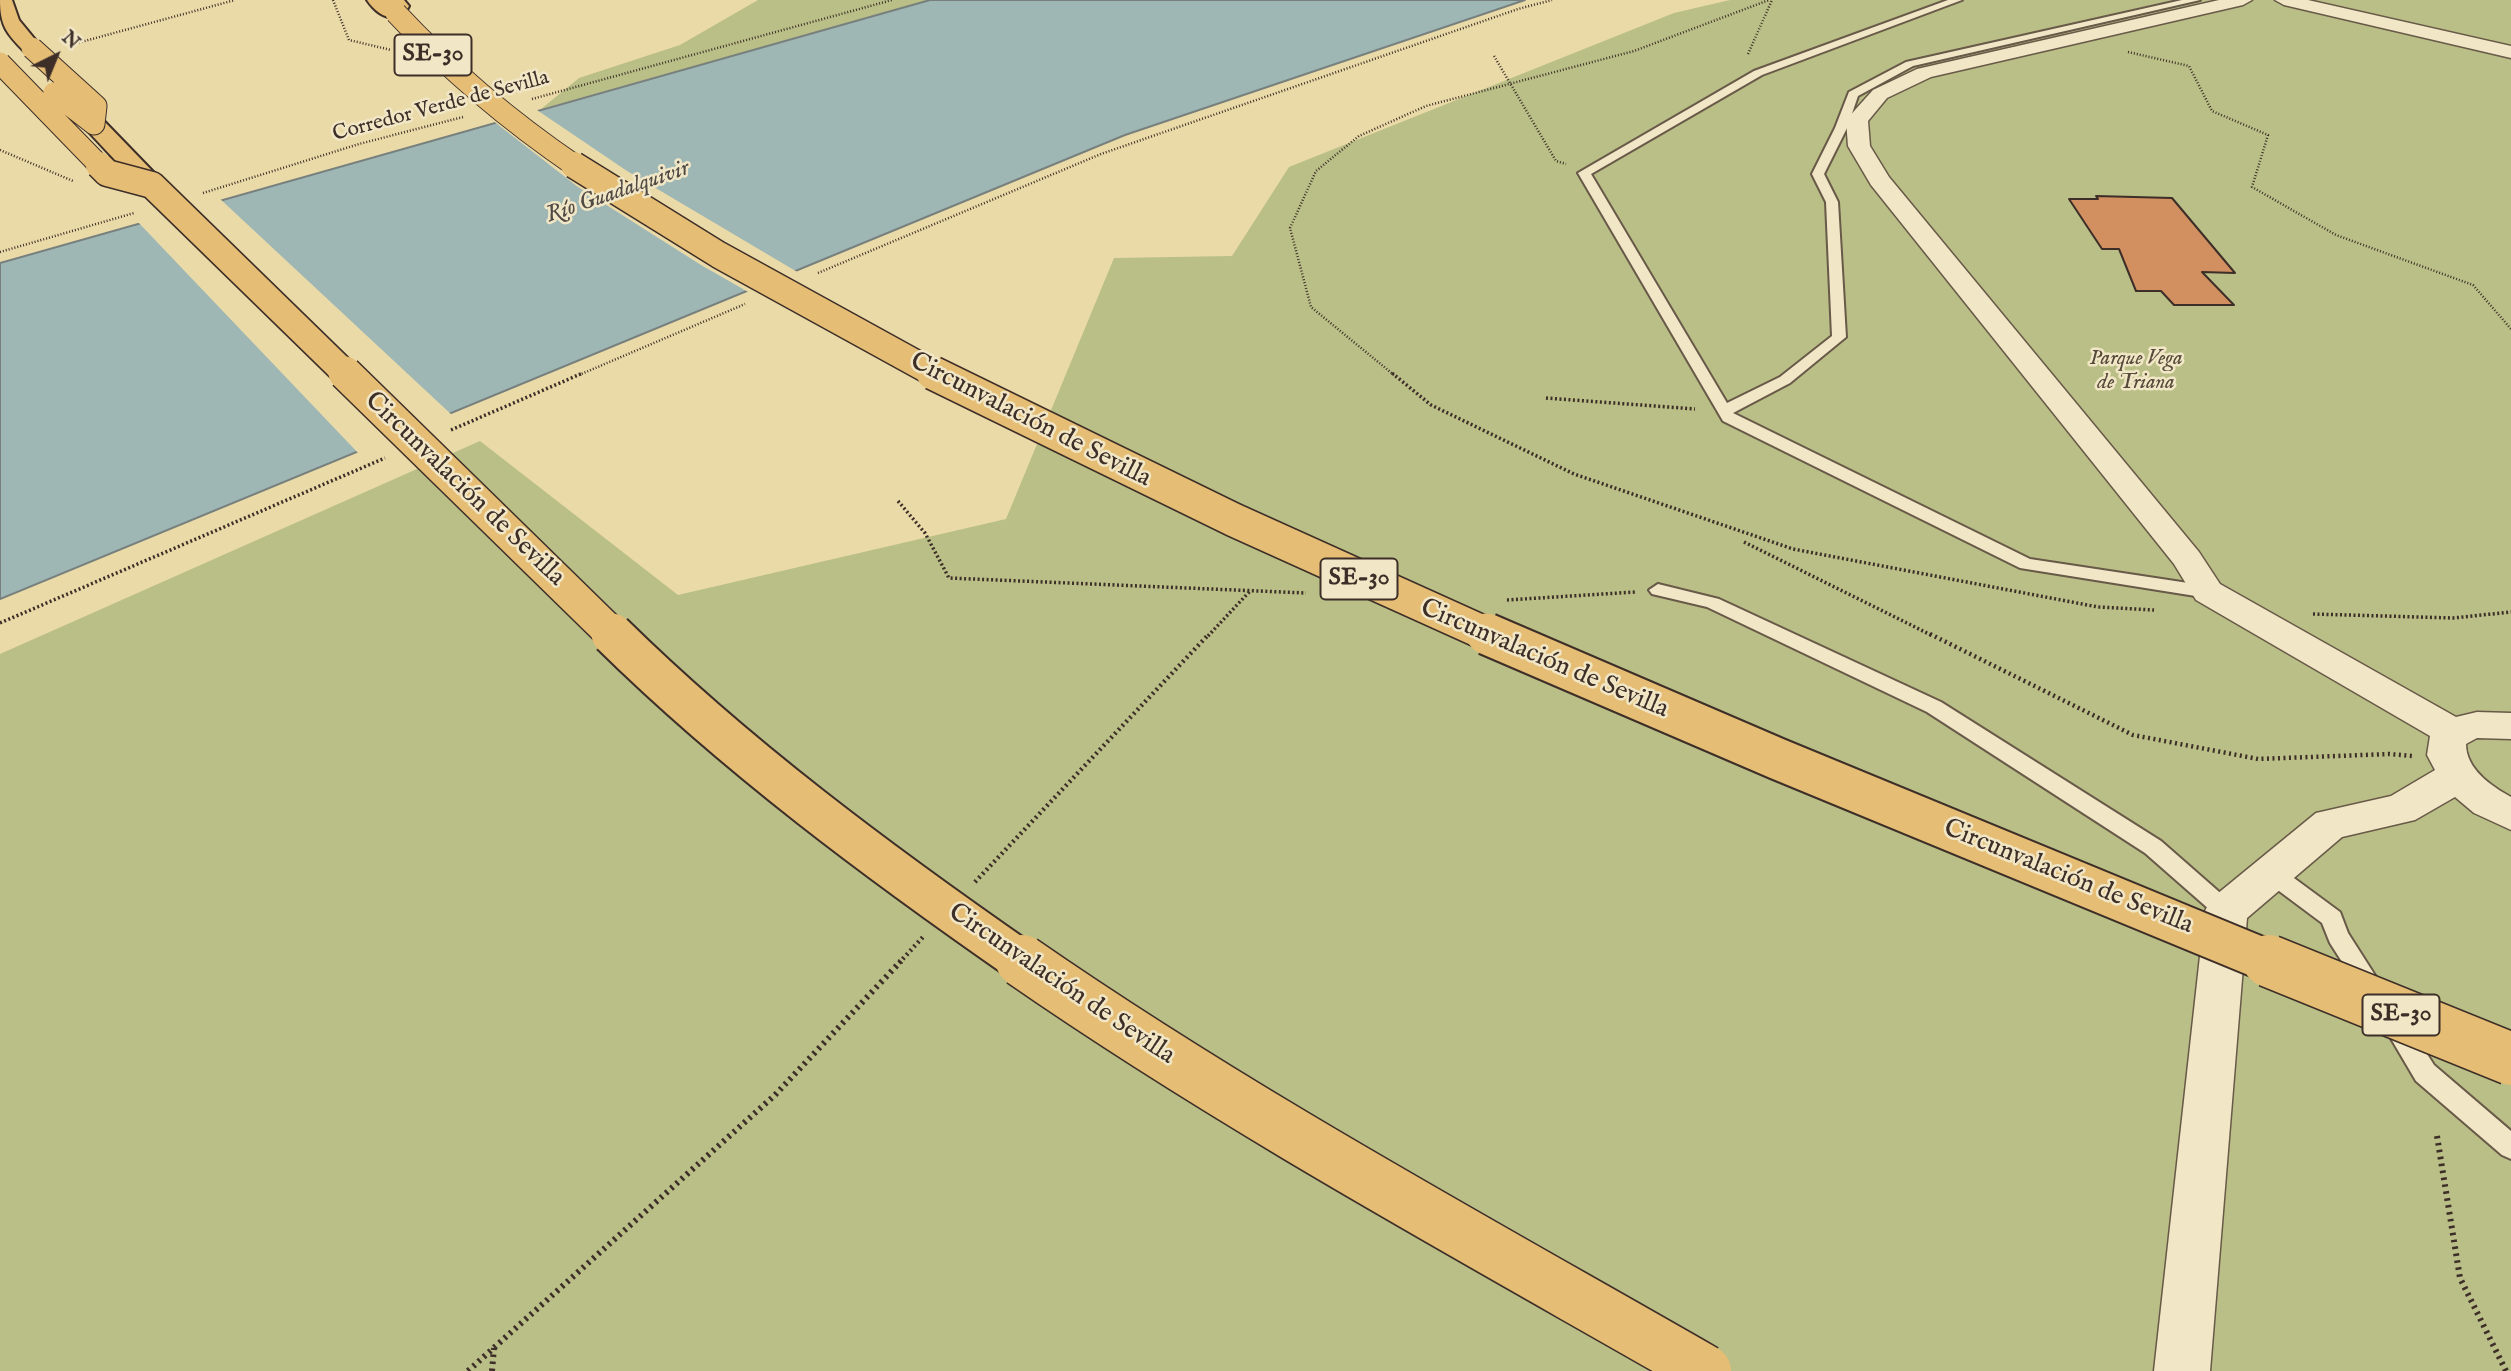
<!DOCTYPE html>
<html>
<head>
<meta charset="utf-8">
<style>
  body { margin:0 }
  #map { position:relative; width:2511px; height:1371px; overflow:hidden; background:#eadaa8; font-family:"IM FELL English",serif }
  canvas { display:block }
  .north { position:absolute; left:21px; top:21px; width:70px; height:70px; -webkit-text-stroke:5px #f1e7c6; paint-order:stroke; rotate:43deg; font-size:19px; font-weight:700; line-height:28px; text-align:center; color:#3d2e28 }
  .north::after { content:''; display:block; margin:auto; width:24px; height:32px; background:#3d2e28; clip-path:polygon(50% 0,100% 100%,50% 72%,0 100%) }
</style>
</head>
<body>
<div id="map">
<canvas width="2511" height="1371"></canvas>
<div class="north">N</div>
</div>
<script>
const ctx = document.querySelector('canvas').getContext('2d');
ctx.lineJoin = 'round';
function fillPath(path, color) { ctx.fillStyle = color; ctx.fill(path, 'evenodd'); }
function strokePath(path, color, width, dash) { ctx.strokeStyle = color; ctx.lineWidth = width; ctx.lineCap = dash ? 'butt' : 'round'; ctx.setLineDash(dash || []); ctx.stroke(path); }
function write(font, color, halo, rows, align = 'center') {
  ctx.font = font + ' "IM FELL English",serif'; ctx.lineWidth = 5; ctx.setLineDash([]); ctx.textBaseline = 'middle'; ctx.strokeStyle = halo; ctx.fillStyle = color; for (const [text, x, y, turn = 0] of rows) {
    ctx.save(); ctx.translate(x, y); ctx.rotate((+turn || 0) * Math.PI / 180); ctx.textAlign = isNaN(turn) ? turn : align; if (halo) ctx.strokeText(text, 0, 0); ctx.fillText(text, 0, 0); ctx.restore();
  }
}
fillPath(new Path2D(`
  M758,0H930L541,109L579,78L680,45Z
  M1730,0H2511V1371H0V654L480,441L678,595L1006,519L1114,258L1232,256L1289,167L1674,13Z`), '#b9bf86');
const water = new Path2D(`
  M930,0H1525L1125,135L0,599V263Z`);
fillPath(water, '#9eb7b5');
strokePath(water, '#77807d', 2);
fillPath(new Path2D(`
  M534,108L627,171L799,273L750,293L701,265L578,187L492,120Z
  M218,197L453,416L360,455L136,220Z`), '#eadaa8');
const building = new Path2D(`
  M2096,196L2172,198L2235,273L2202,272L2234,305H2174L2161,291H2136L2119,249H2102L2069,199H2098Z`);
fillPath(building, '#d29060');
strokePath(building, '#3d2e28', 2);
const lane = new Path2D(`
  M1948,0H1962L1762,75L1591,174L1727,403L1780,377L1832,336L1826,202L1812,174L1835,128L1849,92L1906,62L2182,0H2200L1913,66L1858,96L1847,128L1824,174L1838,202L1846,337L1790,383L1733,413L2030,559L2208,586L2214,588L2217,592L2214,596L2208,598L2020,568L1723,421L1578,173L1754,71Z
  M1658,584L1719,599L1941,702L2161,841L2234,905L2237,911L2234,917L2226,920L2218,917L2145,853L1927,712L1707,607L1652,594L1649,590Z
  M2271,864L2279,867L2340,912L2348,933L2385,991L2381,998L2373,1001L2365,998L2330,943L2322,923L2263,879L2260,873L2263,867Z
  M2395,1015L2404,1018L2434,1065L2511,1131V1159L2502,1155L2416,1081L2383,1025L2386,1018Z`);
const street = new Path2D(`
  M2219,0H2252L2243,5L1931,77L1887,98L1868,121L1870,146L1889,177L2199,552L2220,584L2456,717L2477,712L2511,713V739L2477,738L2466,744C2466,769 2491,786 2511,797V830L2474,813L2455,797L2415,820L2342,837L2247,918L2210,1371H2154L2205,911L2211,899L2316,813L2391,796L2435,770L2427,755L2430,736L2196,600L2174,564L1871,185L1848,146L1846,120L1873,90L1917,69Z
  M2275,0H2308L2511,46V58L2284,5Z`);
const highway = new Path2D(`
  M0,0H12L19,20L42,48L39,52H25C7,34 0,26 0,0Z
  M367,0H404L409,6L403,17C387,21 375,12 367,0Z
  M94,117L102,119L161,180L164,185L161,190L152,192L143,190L86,129L83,124L86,119Z`);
strokePath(lane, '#685948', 4);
strokePath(street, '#685948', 3);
strokePath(highway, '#3d2e28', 4);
strokePath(new Path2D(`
  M333,0L349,40L391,50
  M70,45L235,0
  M2128,52L2189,66L2212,111L2268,135L2252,187L2336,235L2473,285L2511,329
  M1748,54L1772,0
  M1494,56L1556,161L1566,164
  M532,99L892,0
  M0,150L73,181
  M203,193L359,144L463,117
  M0,252L134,213
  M818,273L1101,154L1518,9L1552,0
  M579,375L745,304
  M1394,375L1311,307L1290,228L1316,171L1359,136L1426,106L1634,51L1769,0`), '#3d2e28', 2.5, [1, 2]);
strokePath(new Path2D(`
  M1392,373L1431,405L1574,474L1793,549L2098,607L2154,610
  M1546,398L1695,409
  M451,430L583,373
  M898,501L925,533L949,578L1306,593
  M1744,542L1933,636
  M1507,600L1635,592
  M2313,614L2453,618L2511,612
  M0,623L385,458
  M1208,636L1251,590`), '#3d2e28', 3.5, [2, 2.5]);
strokePath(new Path2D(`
  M1930,634L2133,735L2258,759L2389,754L2412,756
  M975,882L1209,634
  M899,963L923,937`), '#3d2e28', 4.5, [2, 3.5]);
strokePath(new Path2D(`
  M2437,1136L2460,1278L2506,1371
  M468,1371L775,1095L901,961
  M492,1371L494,1348`), '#3d2e28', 6, [2.5, 4.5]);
fillPath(lane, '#f1e7c6');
fillPath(street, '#f1e7c6');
fillPath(highway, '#e5bd74');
const highwayBridgeFar4 = new Path2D(`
  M396,13C451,72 511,122 577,167
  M32,48L96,106L94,124L54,93
  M0,63L101,167`);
const highwayBridgeFar3 = new Path2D(`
  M99,165L107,173L152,185L347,375
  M574,165L719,255L937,375`);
const highwayBridgeFar2 = new Path2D(`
  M345,373L614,636
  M933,373L1234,520L1491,636`);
const highwayBridgeFar1 = new Path2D(`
  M612,634C737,757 880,863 1024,963
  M1487,634L1778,759L2273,963`);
const highwayBridge = new Path2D(`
  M1022,961C1240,1112 1475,1239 1705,1371
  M2269,961L2511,1059`);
strokePath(highwayBridgeFar4, '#3d2e28', 23, []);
strokePath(highwayBridgeFar3, '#3d2e28', 29, []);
strokePath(highwayBridgeFar2, '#3d2e28', 36, []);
strokePath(highwayBridgeFar1, '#3d2e28', 45, []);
strokePath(highwayBridge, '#3d2e28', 55, []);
strokePath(highwayBridgeFar4, '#e5bd74', 21);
strokePath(highwayBridgeFar3, '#e5bd74', 26);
strokePath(highwayBridgeFar2, '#e5bd74', 33);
strokePath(highwayBridgeFar1, '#e5bd74', 41);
strokePath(highwayBridge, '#e5bd74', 52);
write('21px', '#3d2e28', '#f1e7c6', [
  ["Corredor Verde de Sevilla",441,107,-15]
]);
write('italic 21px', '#564b3b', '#f1e7c6', [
  ["Parque Vega",2136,360],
  ["de Triana",2136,384]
]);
write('italic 23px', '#504944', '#f1e7c6', [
  ["Río Guadalquivir",618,193,-19]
]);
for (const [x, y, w] of [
  [433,55,77],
  [1359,579,77],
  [2401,1015,77]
]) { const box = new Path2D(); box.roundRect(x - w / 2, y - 20.5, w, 41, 5); ctx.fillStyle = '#f1e7c6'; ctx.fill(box); strokePath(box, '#3d2e28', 2); }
write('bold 24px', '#3d2e28', null, [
  ["SE-30",433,55],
  ["SE-30",1359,579],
  ["SE-30",2401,1015]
]);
write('26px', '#3d2e28', '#f1e7c6', [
  ["Circunvalación de Sevilla",1030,421,27],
  ["Circunvalación de Sevilla",464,490,44],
  ["Circunvalación de Sevilla",1544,660,23],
  ["Circunvalación de Sevilla",2068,878,22],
  ["Circunvalación de Sevilla",1061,985,34]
]);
</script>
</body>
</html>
